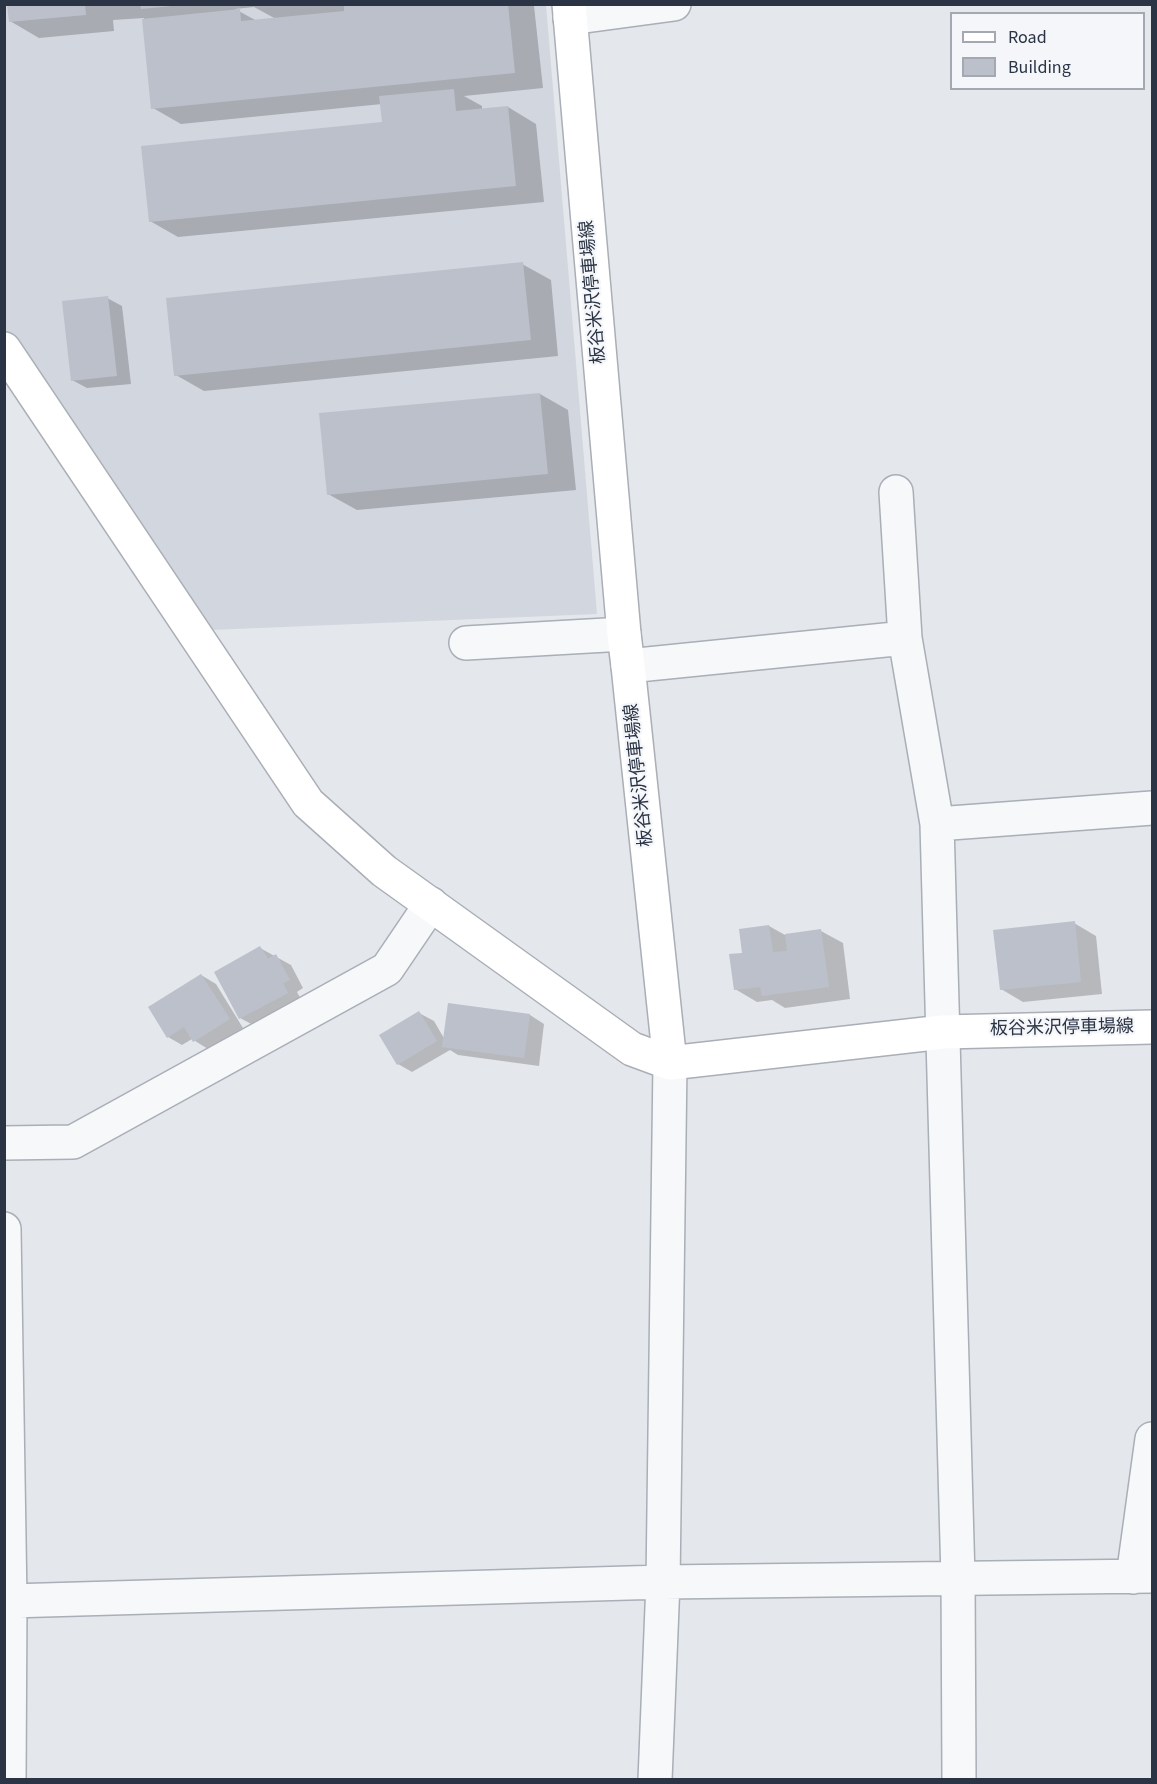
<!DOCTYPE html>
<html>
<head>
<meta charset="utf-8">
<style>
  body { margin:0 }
  #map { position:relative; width:1157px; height:1784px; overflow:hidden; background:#e4e7ec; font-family:"Source Sans 3",sans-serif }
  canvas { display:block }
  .frame { position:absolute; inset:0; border:6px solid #2b3445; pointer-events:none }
  .legend { position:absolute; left:950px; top:12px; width:195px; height:78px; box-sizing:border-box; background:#f4f6f9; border:2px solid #a4a8b1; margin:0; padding:8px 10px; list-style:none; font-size:18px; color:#2b3445 }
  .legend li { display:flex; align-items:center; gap:12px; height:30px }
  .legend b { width:30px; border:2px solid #a4a8b1 }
</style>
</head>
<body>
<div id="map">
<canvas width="1157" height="1784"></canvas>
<div class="frame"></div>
<ul class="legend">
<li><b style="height:8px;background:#fff"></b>Road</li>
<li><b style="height:16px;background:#bbc0ca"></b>Building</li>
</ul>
</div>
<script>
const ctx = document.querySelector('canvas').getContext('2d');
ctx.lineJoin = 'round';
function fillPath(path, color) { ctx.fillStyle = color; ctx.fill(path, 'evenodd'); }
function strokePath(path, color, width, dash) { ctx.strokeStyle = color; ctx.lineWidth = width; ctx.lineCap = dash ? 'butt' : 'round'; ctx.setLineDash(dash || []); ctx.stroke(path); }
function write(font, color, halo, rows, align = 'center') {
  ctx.font = font + ' "Source Sans 3","Noto Sans JP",sans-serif'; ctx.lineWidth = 4.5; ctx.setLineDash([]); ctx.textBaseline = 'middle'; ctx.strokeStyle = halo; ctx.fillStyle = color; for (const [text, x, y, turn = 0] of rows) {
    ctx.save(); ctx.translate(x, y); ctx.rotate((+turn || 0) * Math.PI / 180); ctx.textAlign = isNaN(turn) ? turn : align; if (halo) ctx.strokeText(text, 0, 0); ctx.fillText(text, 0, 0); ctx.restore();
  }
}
fillPath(new Path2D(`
  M4,5H546L597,614L211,630L5,329Z`), '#d2d6de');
fillPath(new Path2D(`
  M9,4H531L534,6L543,88L464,96L482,106V110L508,107L536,124L544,202L178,237L150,221L384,123L382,104L181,124L153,108L144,18L113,20L114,31L39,38L10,21ZM254,7L276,19L257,21L235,9Z
  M522,264L551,280L558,356L204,391L176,375Z
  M107,298L122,306L131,384L87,388L72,380Z
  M540,394L568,410L576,490L357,510L328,494Z
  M1074,923L1096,936L1102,994L1023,1002L1001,989Z
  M769,926L785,935L821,931L843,943L850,999L785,1008L772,1000L757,1002L735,989L744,954Z
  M260,948L291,965L303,988L297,992L302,1001L255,1026L240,1018Z
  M201,975L216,984L243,1028L208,1049L192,1039L182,1045L168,1037Z
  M450,1004L530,1015L544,1024L539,1066L458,1055L450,1050L412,1072L398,1064L419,1013L434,1021L445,1040Z`), '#0003');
fillPath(new Path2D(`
  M7,4H85L86,15L9,22Z
  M140,4H172V6L141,9Z
  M344,4H508L515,73L151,109L142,19L240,9L241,21L344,11Z
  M454,89L456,111L508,106L516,186L149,222L141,146L382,122L379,96Z
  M523,262L531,340L174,376L166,298Z
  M108,296L117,376L71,381L62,301Z
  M540,393L548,474L327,495L319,413Z
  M1075,921L1081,982L1000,990L993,930Z
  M769,925L773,952L787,951L785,934L821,929L829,987L762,996L760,987L734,990L729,954L742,953L739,929Z
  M260,946L268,959L276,954L290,980L283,983L288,993L239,1019L214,972Z
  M201,974L230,1019L193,1042L184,1027L167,1038L148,1007Z
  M448,1003L530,1014L524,1058L442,1047Z
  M419,1011L437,1041L397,1065L379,1035Z`), '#bbc0ca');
const street = new Path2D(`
  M570,18L674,4
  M896,492L905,638L937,824L958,1578L959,1780
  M466,643L624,634
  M628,666L905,638
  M937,824L1152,808
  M4,1143L73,1142L387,969L431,904
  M4,1229L10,1601L9,1780
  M1133,1577L1152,1439
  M10,1601L663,1582L1152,1576
  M655,1780L663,1582L670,1063`);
const secondary = new Path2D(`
  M569,4L624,634L628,666L670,1063
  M4,349L308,803L384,871L632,1049L670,1063L943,1032L1152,1027`);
strokePath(street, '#a9aeb7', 36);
strokePath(secondary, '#a9aeb7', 36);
strokePath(street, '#f7f8fa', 33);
strokePath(secondary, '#fff', 33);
write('18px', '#2b3445', '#f4f6f9', [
  ["板谷米沢停車場線",594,292,-95],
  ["板谷米沢停車場線",640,775,-96],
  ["板谷米沢停車場線",1062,1029,-1]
]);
</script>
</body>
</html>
